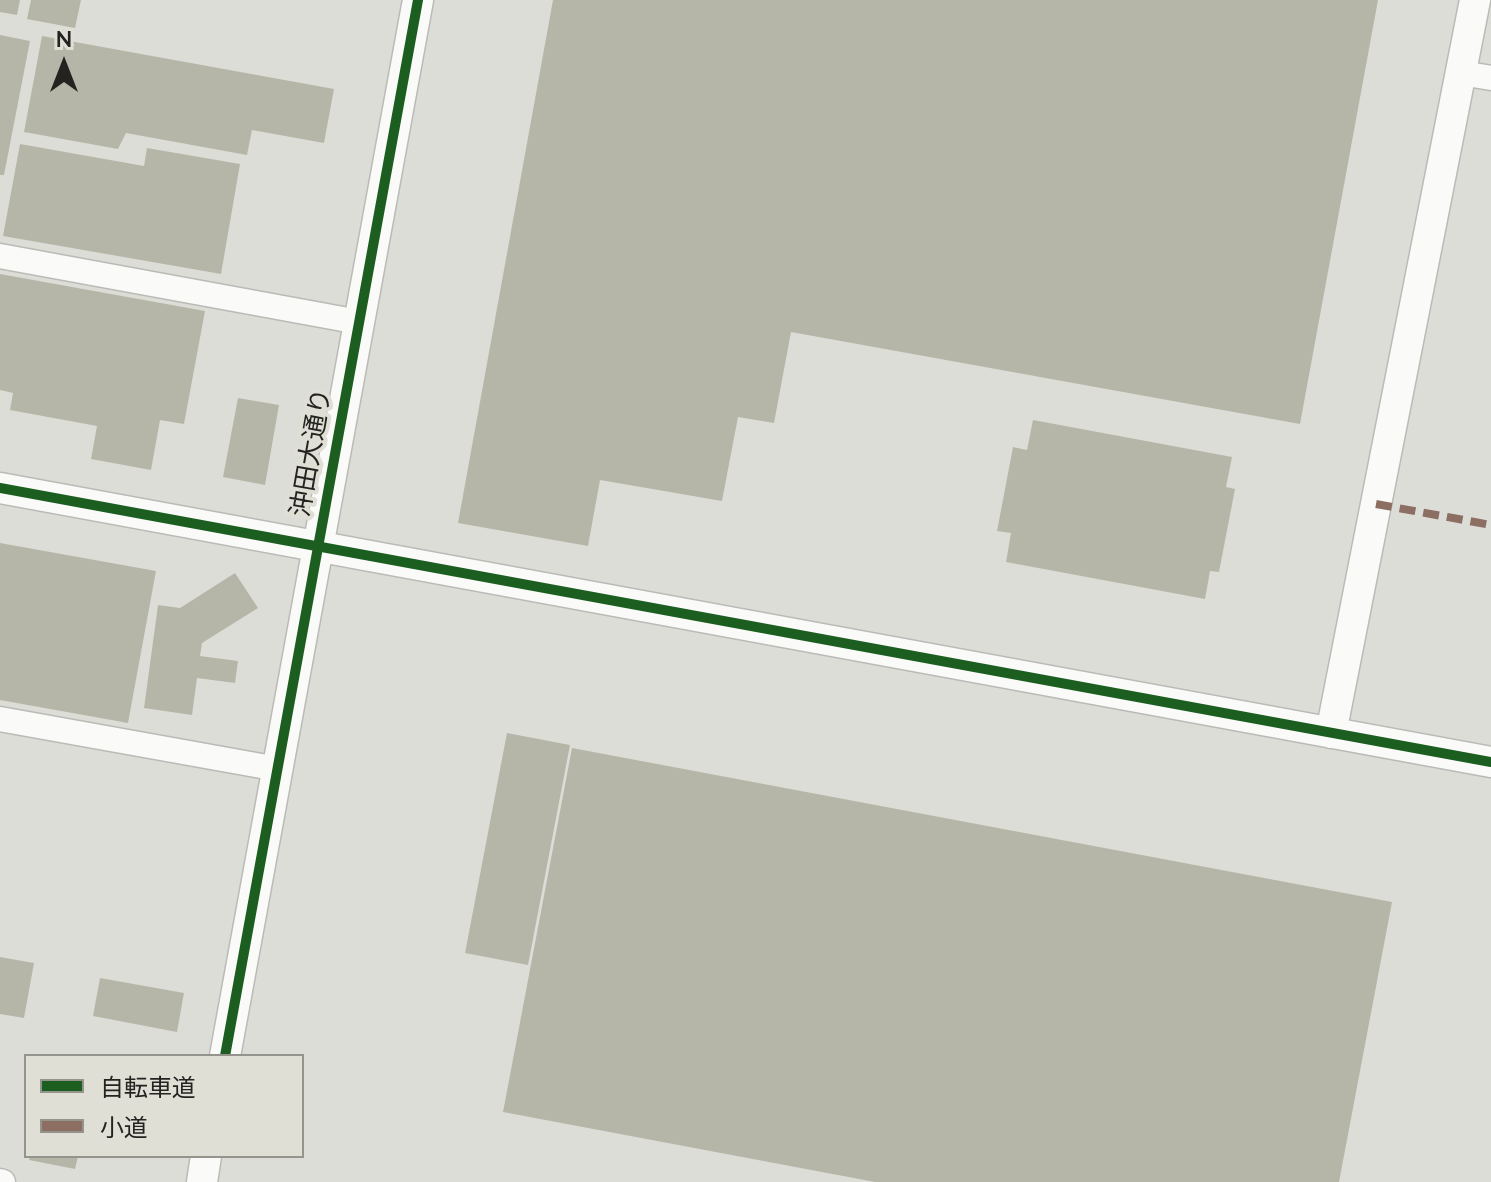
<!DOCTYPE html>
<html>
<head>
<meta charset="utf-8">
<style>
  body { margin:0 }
  #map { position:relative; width:1491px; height:1182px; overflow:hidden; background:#ddddd8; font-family:"Nunito Sans","Noto Sans JP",sans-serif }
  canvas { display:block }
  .legend { position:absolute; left:24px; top:1054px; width:280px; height:104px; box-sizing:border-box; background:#dfdfd6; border:2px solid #94948d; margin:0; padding:10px 14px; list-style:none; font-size:24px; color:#232320 }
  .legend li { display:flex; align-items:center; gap:16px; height:40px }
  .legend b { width:40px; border:2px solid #94948d }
  .north { position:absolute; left:24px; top:24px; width:80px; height:80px; -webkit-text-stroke:6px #dfdfd6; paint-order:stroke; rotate:0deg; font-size:22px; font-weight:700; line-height:32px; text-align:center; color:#232320 }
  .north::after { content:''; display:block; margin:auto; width:28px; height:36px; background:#232320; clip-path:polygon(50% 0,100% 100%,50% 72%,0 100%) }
</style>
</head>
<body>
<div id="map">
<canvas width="1491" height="1182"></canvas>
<ul class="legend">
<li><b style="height:10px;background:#1b5e20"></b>自転車道</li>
<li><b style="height:10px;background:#8d6e63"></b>小道</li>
</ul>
<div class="north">N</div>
</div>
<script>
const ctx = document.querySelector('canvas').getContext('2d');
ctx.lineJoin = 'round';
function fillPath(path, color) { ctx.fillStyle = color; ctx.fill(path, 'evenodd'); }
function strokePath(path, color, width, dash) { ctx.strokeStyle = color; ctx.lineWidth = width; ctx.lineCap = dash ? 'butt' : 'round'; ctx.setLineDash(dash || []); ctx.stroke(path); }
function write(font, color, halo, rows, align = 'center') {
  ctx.font = font + ' "Nunito Sans","Noto Sans JP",sans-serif'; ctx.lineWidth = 8; ctx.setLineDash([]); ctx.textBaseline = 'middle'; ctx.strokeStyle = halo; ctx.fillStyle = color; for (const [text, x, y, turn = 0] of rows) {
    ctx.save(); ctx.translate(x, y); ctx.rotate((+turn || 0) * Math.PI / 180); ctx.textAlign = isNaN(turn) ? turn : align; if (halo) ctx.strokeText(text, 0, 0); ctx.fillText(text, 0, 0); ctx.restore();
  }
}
fillPath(new Path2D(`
  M0,0H20L17,15L0,12Z
  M31,0H81L75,28L27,19Z
  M553,0H1378L1300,424L791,332L774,423L738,417L722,501L600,480L588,546L458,523Z
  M0,35L30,41L4,175H0Z
  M42,36L334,89L324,143L252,130L247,155L126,133L118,149L24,132Z
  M20,144L144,166L147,148L240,164L221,274L3,236Z
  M0,274L205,311L184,424L160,420L151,470L91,459L97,426L10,410L13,393L0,390Z
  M238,398L279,405L265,485L223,477Z
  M1033,420L1232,457L1226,487L1235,489L1219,572L1210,571L1205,599L1006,562L1011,533L997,531L1013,447L1027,450Z
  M0,543L156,571L128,723L0,700Z
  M235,573L258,608L202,643L200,656L238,661L235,683L197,678L192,715L144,708L158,605L180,608Z
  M507,733L570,745L528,965L465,953Z
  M572,748L1392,902L1339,1182H875L503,1112Z
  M0,957L34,963L24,1018L0,1014Z
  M100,978L184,993L177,1032L93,1016Z
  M30,1156H78L75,1169L29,1160Z`), '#b6b6a8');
const minor = new Path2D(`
  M1461,73L1491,78
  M0,256L359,322
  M0,719L278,769
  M0,1181L3,1182`);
const tertiary = new Path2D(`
  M0,488L1491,762
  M1331,733L1475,0
  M225,1056L418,0
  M202,1182L206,1156`);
strokePath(minor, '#babab6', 27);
strokePath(tertiary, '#babab6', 33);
strokePath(minor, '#fafaf9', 24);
strokePath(tertiary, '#fafaf9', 30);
strokePath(new Path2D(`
  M1376,504L1491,525`), '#8d6e63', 8, [16, 8]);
strokePath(new Path2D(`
  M0,488L1491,762
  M225,1056L418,0`), '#1b5e20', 10);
write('26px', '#232320', '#dfdfd6', [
  ["沖田大通り",313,453,-80]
]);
</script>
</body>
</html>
